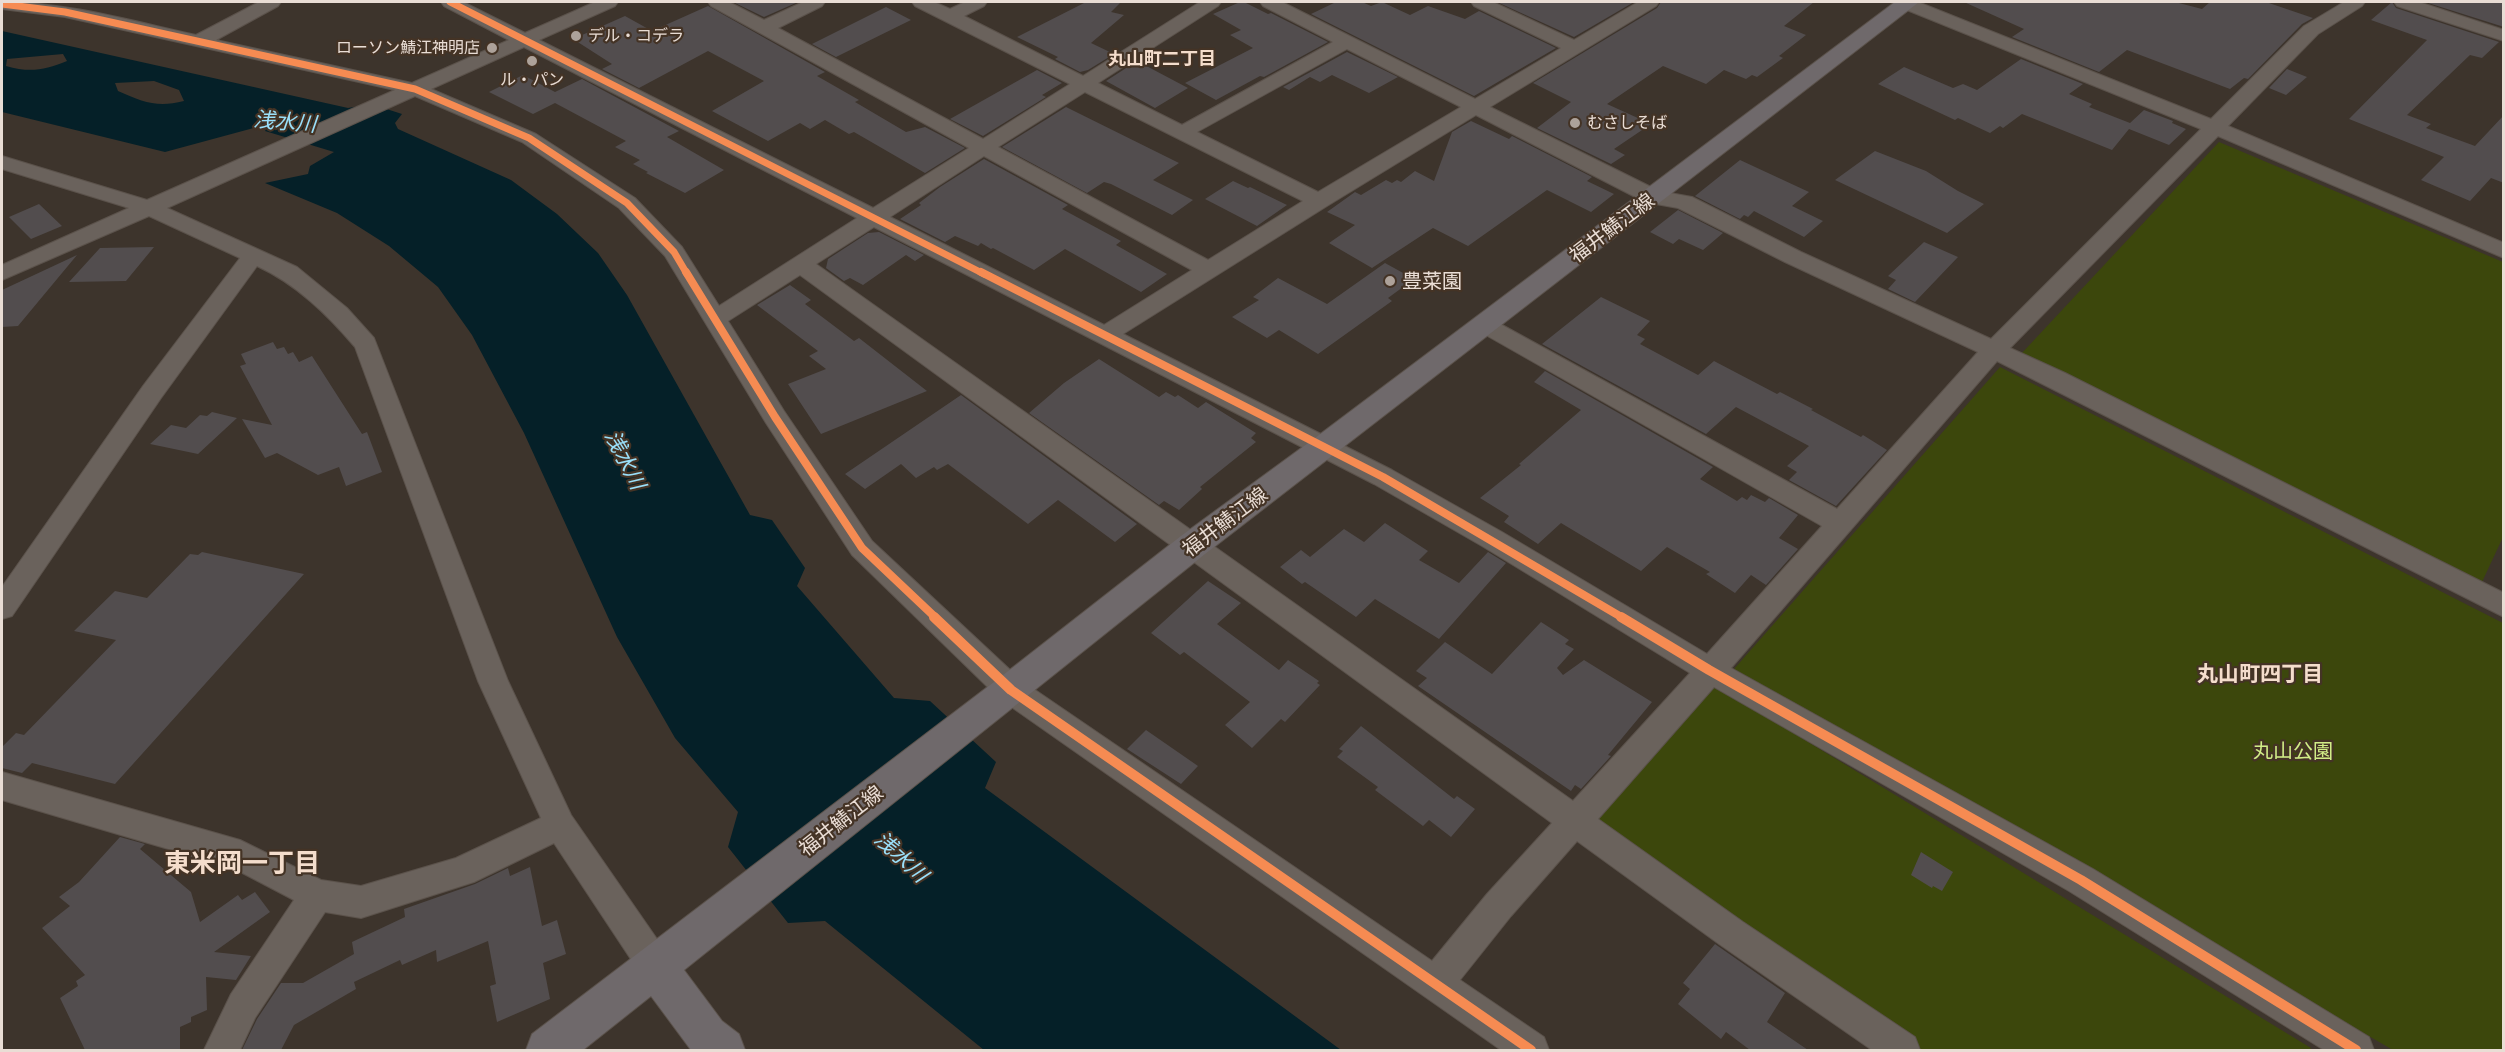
<!DOCTYPE html>
<html>
<head>
<meta charset="utf-8">
<style>
  body { margin:0 }
  #map { position:relative; width:2505px; height:1052px; overflow:hidden; background:#3d342c; font-family:"Exo 2",sans-serif }
  canvas { display:block }
  .frame { position:absolute; inset:0; border:3px solid #e9ddd5; pointer-events:none }
</style>
</head>
<body>
<div id="map">
<canvas width="2505" height="1052"></canvas>
<div class="frame"></div>
</div>
<script>
const ctx = document.querySelector('canvas').getContext('2d');
ctx.lineJoin = 'round';
function fillPath(path, color) { ctx.fillStyle = color; ctx.fill(path, 'evenodd'); }
function strokePath(path, color, width, dash) { ctx.strokeStyle = color; ctx.lineWidth = width; ctx.lineCap = dash ? 'butt' : 'round'; ctx.setLineDash(dash || []); ctx.stroke(path); }
function write(font, color, halo, rows, align = 'center') {
  ctx.font = font + ' "Exo 2","Noto Sans JP",sans-serif'; ctx.lineWidth = 4.5; ctx.setLineDash([]); ctx.textBaseline = 'middle'; ctx.strokeStyle = halo; ctx.fillStyle = color; for (const [text, x, y, turn = 0] of rows) {
    ctx.save(); ctx.translate(x, y); ctx.rotate((+turn || 0) * Math.PI / 180); ctx.textAlign = isNaN(turn) ? turn : align; if (halo) ctx.strokeText(text, 0, 0); ctx.fillText(text, 0, 0); ctx.restore();
  }
}
fillPath(new Path2D(`
  M2219,142L2503,262V537L2482,582L2021,354Z
  M2000,367L2503,623V1050H2393L1734,669Z
  M1703,678L2311,1048L2310,1050H1922L1576,820Z`), '#3c470c');
fillPath(new Path2D(`
  M2,31L348,108L371,104L402,114L395,123L398,129L511,180L557,214L598,253L627,295L750,515L772,520L805,568L797,586L894,698L930,701L996,762L985,788L1341,1050H984L825,921L788,923L728,847L738,812L675,738L617,637L524,433L472,335L438,287L389,246L337,213L265,183L308,174L310,166L334,152L265,131L268,126H261L165,152L2,112ZM63,54L67,61C45,70 30,73 6,66L7,59ZM154,81L179,90L184,101C157,108 143,102 118,91L115,83Z`), '#052028');
fillPath(new Path2D(`
  M733,2H798L764,17Z
  M1086,2H1121L1111,12L1124,15L1091,43L1114,54L1088,70L1080,72L1055,59L1058,57L1017,37Z
  M1240,2H1244L1268,14L1271,13L1328,42L1264,77L1260,76L1216,100L1185,83L1253,48L1230,35L1241,30L1213,14Z
  M1336,2H1362L1371,6L1382,2L1410,15L1428,6L1465,19L1479,11L1556,48L1474,96L1311,14Z
  M1497,2H1634L1574,37Z
  M1661,2H1814L1784,26L1806,35L1779,56L1783,58L1757,77L1752,75L1746,79L1724,70L1706,84L1663,66L1607,104L1651,124L1614,149L1625,155L1611,164L1537,128L1571,102L1533,83L1657,8Z
  M1964,2H2175L2202,9L2210,2H2266L2313,18L2302,24L2248,79L2244,78L2230,89L2127,50L2099,72L2012,37L2024,29Z
  M2392,2L2396,8L2499,42L2482,58L2470,55L2407,115L2431,124L2426,128L2475,146L2504,115V183L2491,178L2470,201L2421,180L2444,157L2349,119L2427,40L2371,20Z
  M2425,2H2504V27Z
  M708,6L825,72L817,76L859,100L855,102L906,132L925,127L965,148L925,173L854,132L849,134L825,120L810,129L800,123L768,141L712,111L764,81L708,51L639,88L602,69L612,64L573,39L625,16L652,31Z
  M886,7L911,20L836,57L812,44Z
  M1347,52L1398,77L1369,93L1332,75L1320,82L1310,77L1289,90L1283,87Z
  M2021,59L2083,84L2069,94L2092,104L2089,107L2130,123L2144,110L2173,121L2172,123L2186,129L2169,145L2129,129L2112,150L2022,114L2003,128L2000,126L1990,133L1958,118L1955,120L1878,84L1904,67L1953,88L1963,84L1977,90Z
  M1137,61L1188,88L1155,108L1106,81Z
  M2287,69L2307,77L2286,95L2269,88Z
  M1037,70L1062,83L1042,95L1046,97L983,136L950,119Z
  M523,75L555,92L582,79L679,131L667,137L724,170L685,193L646,173L648,172L633,164L640,160L615,147L626,141L555,103L533,114L489,92Z
  M1066,107L1179,163L1153,180L1193,200L1172,215L1111,184L1104,182L1087,193L1002,147Z
  M1471,121L1509,139L1512,136L1592,177L1587,181L1614,194L1591,212L1547,190L1468,246L1433,228L1372,268L1329,243L1355,225L1327,212L1355,192L1361,195L1386,180L1392,183L1397,180L1401,182L1415,171L1434,181L1452,132Z
  M1875,151L1926,171L1958,191L1984,204L1947,233L1835,180Z
  M984,159L1068,205L1062,209L1121,241L1116,245L1167,274L1141,292L1065,249L1034,270L993,248L991,249L981,243L978,246L955,236L945,242L900,219L921,205L919,203L940,187Z
  M1740,160L1809,192L1792,206L1823,221L1804,237L1754,211L1748,217L1744,215L1740,219L1695,196Z
  M1233,181L1248,188L1250,187L1287,205L1257,226L1205,199Z
  M39,204L62,226L31,239L9,217Z
  M1678,210L1723,233L1703,250L1679,239L1673,244L1650,232Z
  M879,232L924,255L915,261L906,255L863,285L850,278L844,281L826,268L828,259L868,233Z
  M1924,242L1958,257L1915,302L1888,289L1896,280L1888,276Z
  M154,247L126,281L69,282L100,248Z
  M77,255L18,326L2,327V290Z
  M1385,263L1414,279L1388,298L1392,301L1318,354L1279,330L1267,338L1232,317L1259,300L1253,297L1278,278L1327,304Z
  M790,285L811,300L805,304L854,341L859,338L927,391L821,434L788,384L826,369L809,356L818,351L757,305Z
  M1601,297L1650,321L1637,335L1645,339L1640,344L1698,375L1714,361L1777,394L1780,392L1813,409L1811,410L1861,437L1863,435L1887,450L1836,506L1789,480L1797,472L1787,466L1809,446L1736,407L1706,434L1542,344Z
  M273,342L277,349L284,347L288,354L293,352L299,362L312,356L362,434L367,432L382,472L346,486L339,467L318,475L277,453L265,458L242,419L272,425L240,366L246,364L241,354Z
  M1099,359L1159,397L1166,392L1175,397L1178,395L1198,408L1206,402L1256,433L1251,438L1256,442L1200,487L1202,489L1179,510L1164,501L1159,505L1029,413L1064,383Z
  M1545,371L1713,467L1700,479L1737,501L1742,497L1747,500L1751,495L1765,502L1769,498L1798,515L1779,538L1798,549L1766,585L1751,575L1735,593L1706,574L1710,572L1667,547L1641,571L1561,523L1538,544L1504,522L1509,516L1480,498L1521,465L1519,464L1581,410L1534,382Z
  M961,395L1137,524L1115,542L1058,500L1028,524L948,464L937,470L934,467L916,478L901,464L865,489L845,474Z
  M212,412L237,418L198,454L150,444L171,425L186,428L200,415L207,416Z
  M1385,523L1428,551L1419,560L1459,583L1488,552L1506,563L1439,639L1375,599L1356,617L1305,582L1302,584L1280,567L1301,550L1310,557L1344,529L1364,542Z
  M202,552L304,574L115,784L32,763L22,773L2,768V747L16,733L24,735L116,640L74,631L115,591L147,598L190,554L198,555Z
  M1208,581L1241,603L1217,624L1279,670L1288,660L1319,681L1317,683L1320,685L1285,722L1281,719L1252,748L1225,725L1250,702L1184,652L1180,655L1151,633Z
  M1541,622L1569,640L1565,644L1574,649L1557,668L1563,675L1584,660L1652,702L1608,755L1611,756L1581,789L1575,785L1571,791L1418,686L1427,678L1416,671L1445,642L1492,674Z
  M1361,726L1454,799L1457,796L1475,809L1451,837L1429,820L1423,826L1375,790L1378,787L1337,757L1343,751L1339,749Z
  M1146,730L1198,766L1181,784L1127,749Z
  M120,837L145,844L140,849L191,892L200,922L238,895L242,900L255,892L270,912L214,952L251,956L236,980L206,977L207,1010L191,1017V1022L180,1027V1050H85L60,998L78,986L76,981L85,975L42,928L70,906L59,897L79,882Z
  M1921,852L1953,872L1942,891L1933,886L1932,888L1911,875Z
  M530,867L542,926L557,920L566,954L543,963L550,999L497,1022L490,986L496,984L488,941L437,962L436,950L402,965L400,960L354,982L356,989L294,1025L281,1050H242L257,1019L281,983H303L354,954L352,942L405,917L404,909L475,884L508,868L510,876Z
  M1715,944L1785,993L1767,1022L1808,1050H1750L1726,1032L1721,1039L1678,1004L1690,989L1683,983Z`), '#524d4e');
const minor = new Path2D(`
  M2,2C67,2 132,21 196,35L259,2H281L278,6L216,40L412,83L509,40L444,6L441,2H463L525,33L595,2H618L615,6L539,40L873,208L969,148L711,6L708,2H729L764,20L803,2H825L822,6L778,28L983,139L1070,84L915,6L912,2H934L950,9L965,2H987L984,6L964,16L1083,76L1200,2H1221L1218,6L1098,83L1182,125L1333,42L1263,6L1260,2H1282L1475,99L1561,48L1474,6L1471,2H1493L1574,40L1638,2H1659L1656,6L1490,107L1659,191L1692,197L1801,252L1991,339L2201,129L1897,6L1894,2H1918L2211,119L2304,26L2344,2H2365L2362,6L2318,34L2228,126L2504,243V258L2218,136L2010,348L2065,373L2504,593V617L1997,361L1731,668L2093,869L2369,1037L2374,1050H2324L2069,891L1714,687L1598,819L1743,922L1915,1037L1920,1050H1872L1719,944L1577,841L1511,916L1460,980L1544,1037L1549,1050H1501L1000,699L852,555L766,423L665,256L619,208L522,142L415,96L167,208L297,267L347,308L374,338L508,681L571,815L668,955L673,967L668,979L656,984L644,979L554,843L474,882L361,918L325,912L255,1018L240,1050H204L231,994L294,900L233,868L2,800V772L240,840L321,880L361,886L456,858L541,818L478,681L355,347C327,314 296,284 257,266L161,398L12,616L2,619V587L143,386L240,258L149,216L2,280V265L129,208L2,169V156L147,200L395,90L65,17L2,9ZM524,47L857,218L719,306L682,247L635,198L536,134L431,89ZM1347,49L1461,107L1318,192L1197,132ZM1085,92L1303,201L1208,260L998,147ZM1476,115L1645,202L1678,208L1785,262L1978,352L1837,509L1493,320L1485,317L1477,320L1473,325L1477,330L1822,526L1707,654L1502,532L1392,470L1123,334L1327,206ZM984,156L1192,270L1104,325L890,217ZM874,227L1374,484L1482,546L1690,673L1573,801L816,264ZM800,275L1552,823L1487,894L1432,961L1022,681L872,541L784,411L728,321Z
  M2394,2H2419L2504,30V41L2397,6Z`);
const major = new Path2D(`
  M1895,2H1919L1205,554L684,970L722,1021L739,1034L745,1050H691L651,996L583,1050H526L532,1034L998,679L1181,536L1315,438Z`);
strokePath(minor, '#5b524b', 2);
strokePath(major, '#5b524b', 2);
fillPath(minor, '#6a625c');
fillPath(major, '#6f696b');
strokePath(new Path2D(`
  M450,2L984,274
  M2,4L65,12L415,89L529,138L627,203L674,252L687,274`), '#f68b52', 7);
strokePath(new Path2D(`
  M686,272L775,417L862,548L936,618
  M981,272L1383,477L1623,618`), '#f68b52', 8);
strokePath(new Path2D(`
  M934,617L1011,690L1531,1050
  M1621,617L1709,670L2081,880L2356,1050`), '#f68b52', 10);
for (const [x, y, r, color] of [
  [576,36,6,"#ada29a"],
  [492,48,6,"#ada29a"],
  [532,61,6,"#ada29a"],
  [1575,123,6,"#ada29a"],
  [1390,281,6,"#ada29a"]
]) { const dot = new Path2D(); dot.arc(x, y, r, 0, 2 * Math.PI); ctx.fillStyle = color; ctx.fill(dot); strokePath(dot, '#443325', 2); }
write('16px', '#e9ddd5', '#443325', [
  ["デル・コデラ",588,36],
  ["ローソン鯖江神明店",480,48,"right"],
  ["ル・パン",532,80,"center"],
  ["むさしそば",1587,123]
], 'left');
write('bold 18px', '#f4ddcc', '#443325', [
  ["丸山町二丁目",1162,59]
]);
write('20px', '#e9ddd5', '#443325', [
  ["福井鯖江線",1612,228,-37],
  ["福井鯖江線",1225,522,-37],
  ["福井鯖江線",841,821,-38]
]);
write('20px', '#e9ddd5', '#443325', [
  ["豊菜園",1402,281]
], 'left');
write('20px', '#d1ed87', '#443325', [
  ["丸山公園",2293,751]
]);
write('italic 21px', '#9ae0fa', '#443325', [
  ["浅水川",285,122,5],
  ["浅水川",625,460,63],
  ["浅水川",901,857,43]
]);
write('bold 21px', '#f4ddcc', '#443325', [
  ["丸山町四丁目",2260,674]
]);
write('bold 26px', '#f4ddcc', '#443325', [
  ["東米岡一丁目",242,863]
]);
</script>
</body>
</html>
